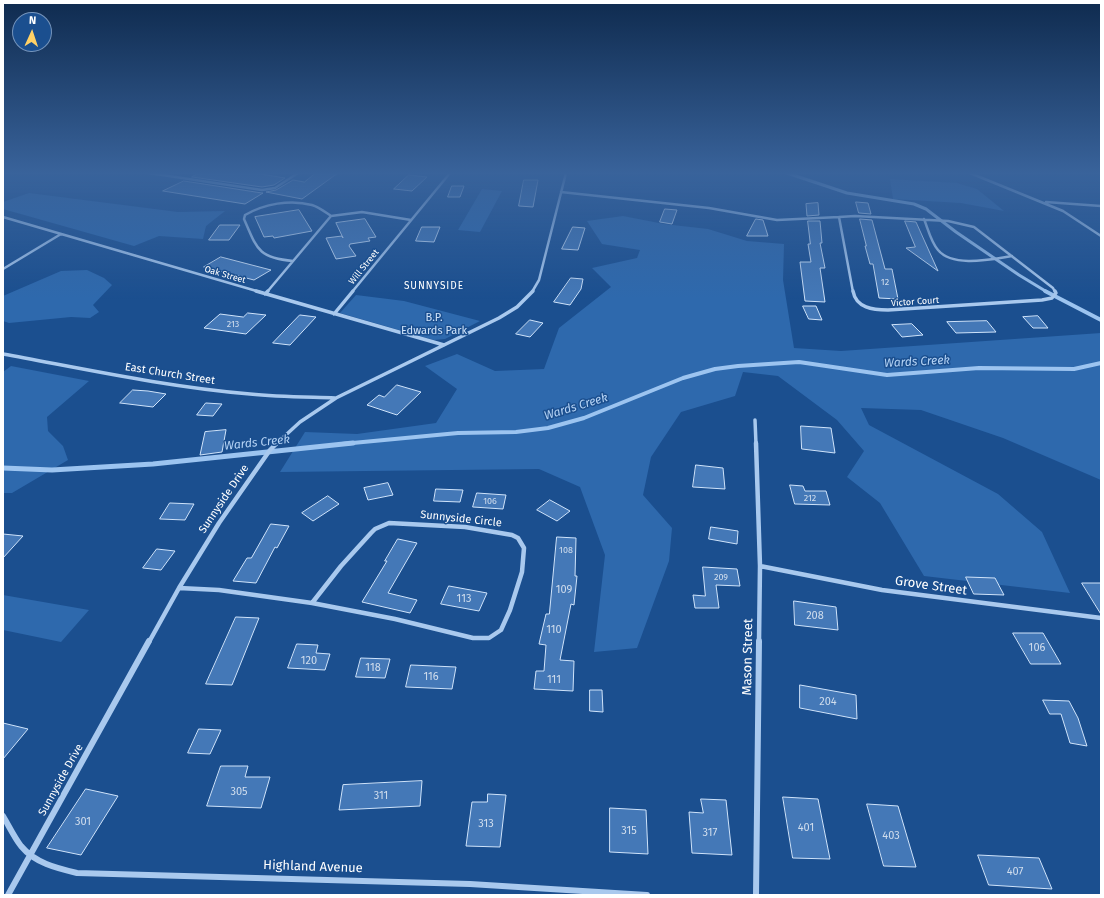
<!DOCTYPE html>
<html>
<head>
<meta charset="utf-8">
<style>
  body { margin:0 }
  #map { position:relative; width:1104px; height:898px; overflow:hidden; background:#1b4f8f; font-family:"Fira Sans",sans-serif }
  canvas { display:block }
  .frame { position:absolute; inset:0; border:4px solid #fff; pointer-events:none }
  .north { position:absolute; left:12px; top:12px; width:40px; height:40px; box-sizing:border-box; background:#1b4f8f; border:1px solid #7695bc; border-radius:50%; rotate:3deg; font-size:11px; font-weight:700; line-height:16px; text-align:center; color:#fff }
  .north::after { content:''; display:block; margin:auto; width:14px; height:18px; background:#ffd166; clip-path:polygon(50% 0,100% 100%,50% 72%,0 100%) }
</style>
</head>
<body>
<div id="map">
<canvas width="1104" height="898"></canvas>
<div class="frame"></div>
<div class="north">N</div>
</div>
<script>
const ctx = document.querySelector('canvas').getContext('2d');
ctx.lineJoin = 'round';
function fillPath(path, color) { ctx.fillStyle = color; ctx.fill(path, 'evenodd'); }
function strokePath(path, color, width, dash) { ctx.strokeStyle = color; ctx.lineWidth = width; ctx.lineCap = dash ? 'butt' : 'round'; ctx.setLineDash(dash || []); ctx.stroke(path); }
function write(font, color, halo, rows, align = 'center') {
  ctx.font = font + ' "Fira Sans",sans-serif'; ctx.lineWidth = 3; ctx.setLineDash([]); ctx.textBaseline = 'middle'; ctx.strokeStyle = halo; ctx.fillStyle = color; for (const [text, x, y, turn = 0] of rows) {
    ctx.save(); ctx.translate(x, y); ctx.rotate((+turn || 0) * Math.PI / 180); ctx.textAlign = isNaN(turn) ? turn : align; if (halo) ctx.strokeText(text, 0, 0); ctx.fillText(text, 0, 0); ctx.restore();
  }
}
fillPath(new Path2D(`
  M890,179L957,183L977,189L1004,211L961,203L893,199Z
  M482,189L502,191L480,232L458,230Z
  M29,193L178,212L225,211L206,226L203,239L159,236L134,246L3,209V202Z
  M623,216L664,224L708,229L747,241L784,244L783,280L794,348L841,351L1101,333V480L1003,438L921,410L861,408L869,425L998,494L1042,532L1070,593L924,576L880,503L847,477L864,451L837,420L778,376L743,372L735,396L681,412L651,457L643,495L672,528L669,561L637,648L594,652L605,555L580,487L539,469L280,472L305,432L357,434L436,423L457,389L425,366L457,354L495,371L544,369L559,328L611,287L592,268L637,258L640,250L602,244L587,221Z
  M87,270L104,278L112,285L93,305L99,312L90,318L71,317L9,323L3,321V296L61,271Z
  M356,295L404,301L480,321L445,339L434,340L340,313Z
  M11,366L89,381L47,417L48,431L63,446L68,460L12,493H3V372Z
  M3,595L89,610L61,642L3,630Z`), '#2e69ad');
strokePath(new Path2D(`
  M787,173L847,193L914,204L926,209L956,232L1019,275L1047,292`), '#9cc4f0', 3);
strokePath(new Path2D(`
  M1045,291L1101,320
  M342,444L458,433L516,432L548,428L584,418L683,378L715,369L738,366L799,362L887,375L979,368L1074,369L1101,363`), '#9cc4f0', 4);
strokePath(new Path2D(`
  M3,468L52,470L153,464L353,443`), '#9cc4f0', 5);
const building = new Path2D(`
  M199,173H255L285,178L274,185L262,187L192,177Z
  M316,173H338L302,199L266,192L276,190L293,180L304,182Z
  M409,175L427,177L412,191L394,189Z
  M524,180H538L533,207L519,206Z
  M184,181L262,193H263L245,204L163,191Z
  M452,186H464L460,197H448Z
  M856,202L868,203L871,214L859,213Z
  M818,203L819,215L807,216L806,204Z
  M665,209L677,210L672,224L660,222Z
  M299,210L312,231L274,238L273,236L264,237L255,217Z
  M365,219L376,237L368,238L370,241L350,244L349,246L356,256L336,259L326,238L342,236L343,238L336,223Z
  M756,219L763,220L768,236H747Z
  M860,219L872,220L885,269H892L898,299L879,298L873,264H870L865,246H866Z
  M808,221H820L822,243H820L825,268H820L825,302L805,301L800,262H811L808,244H810Z
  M905,221L916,222L938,271L906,248L915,247Z
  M220,225H240L229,240H209Z
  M422,227H440L434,242L416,241Z
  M573,227L585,228L578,250L562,249Z
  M221,257L271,270L254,280L204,267Z
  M571,278L583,279L581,289L570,305L554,302Z
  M803,306H816L822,320L809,319Z
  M248,313L266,315L246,334L204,328L220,314L243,317Z
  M300,315L316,317L290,345L273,343Z
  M1038,316L1048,328H1033L1023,317Z
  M530,320L543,323L530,337L516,334Z
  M987,321L996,332L956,333L947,322Z
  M912,324L923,335L902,337L892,325Z
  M397,385L421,392L397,415L367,405L379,395L384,397Z
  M133,390L148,391L166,394L153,407L120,403Z
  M206,403L222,404L213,416L197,415Z
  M801,426L831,428L835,453L802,449Z
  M226,430L222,452L200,455L205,432Z
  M696,465L723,468L725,489L693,487Z
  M388,483L393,495L368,500L364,488Z
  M790,485L803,486L805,491H826L830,505L795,504Z
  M436,489L463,490L460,502L434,501Z
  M477,493L506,495L503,509L473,507Z
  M328,496L339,504L313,521L302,513Z
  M550,500L570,511L557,521L537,510Z
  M170,503L194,504L185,520L160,519Z
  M271,524L289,526L277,548L275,547L256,583L233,581L247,558H251Z
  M711,527L738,531L737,544L709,539Z
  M3,534L23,536L3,558Z
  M557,537L576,538L575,576H577L574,605L571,604L560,660L574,661L573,691L534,689L536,671H544L546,645L539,644L546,614H549Z
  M398,539L417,543L388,593L417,600L410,613L362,602L387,561H385Z
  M157,549L175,551L161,570L143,568Z
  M703,567L737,569L740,586L716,585L719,608H695L693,595L705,596Z
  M966,577L995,578L1004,595L974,594Z
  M1082,583H1101V614Z
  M449,586L487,593L479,611L441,604Z
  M794,601L836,607L838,630L795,625Z
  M236,617L259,618L232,685L206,684Z
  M1013,633H1043L1061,664H1031Z
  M297,644L318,645L316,653L330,654L325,670L288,668Z
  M361,658L390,659L385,678L356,677Z
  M411,665L456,667L452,689L406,687Z
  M800,685L856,695L857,719L800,708Z
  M590,690H602L603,712L590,711Z
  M1043,700L1069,701L1078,718L1087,746L1070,743L1061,714H1050Z
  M3,723L28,729L3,759Z
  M199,729L221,730L210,754L188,753Z
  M221,766H248L245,777H270L261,808L207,806Z
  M422,781L420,806L339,810L343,785Z
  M86,789L118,796L81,855L47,848Z
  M488,794L506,795L500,847L466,846L472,802H487Z
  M783,797L818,799L830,859L793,858Z
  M701,799L726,800L732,855L692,853L689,812L703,813Z
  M867,804L898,806L916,867L884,866Z
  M610,808L646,810L648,854L610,852Z
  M978,855L1039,858L1052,889L989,885Z`);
fillPath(building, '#4478b7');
strokePath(building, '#cfe3fa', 1);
strokePath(new Path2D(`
  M149,173L262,190L275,188L298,173
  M970,173L1063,211L1101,236
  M561,192L709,208L777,220L839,217
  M1046,202L1101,206
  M3,217L260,292
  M839,217L853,292
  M839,217L855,216L948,221L974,227L1053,288L1055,292
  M924,219C928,229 931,242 938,250C953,268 992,259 1012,256
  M293,261C258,258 257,249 244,219L245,215C264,204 290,199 312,205C319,207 325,212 331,216
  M3,269L61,234
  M267,292L331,216L362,212L411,220
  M352,292L450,173
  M532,292L539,280L566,173`), '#a9c9ee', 2.5);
strokePath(new Path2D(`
  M256,291L444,345
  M853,291C856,308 873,310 888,310L1042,300L1052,298L1056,293L1055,291
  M265,294L268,291
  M334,314L353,291
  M3,354C85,369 167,387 250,394C278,397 307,397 335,398
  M755,420L756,444
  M276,444L300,422L336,398L499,318L517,307L533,291`), '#a9c9ee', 3.5);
strokePath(new Path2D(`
  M756,443L760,566L759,642
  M389,523L465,527L512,535L518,538L524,548L522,572L510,610L501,630L489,638H473L395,619L312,603L341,566L371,533L375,529Z
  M760,566L882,590L1101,618
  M179,588L219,590L312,603
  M149,642L179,588L219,523L270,450L277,443`), '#a9c9ee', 4.5);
strokePath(new Path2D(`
  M3,816C9,826 14,837 21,846C35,863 56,868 77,873L470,884L647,895
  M8,895L149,641
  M756,895L759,641`), '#a9c9ee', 6);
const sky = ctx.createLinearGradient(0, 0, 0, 299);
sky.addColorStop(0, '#0f2b4f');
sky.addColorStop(0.58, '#39639b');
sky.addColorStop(1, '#39639b00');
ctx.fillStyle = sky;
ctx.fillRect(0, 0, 1104, 299);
write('9px', '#fff', '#1b4f8f', [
  ["Will Street",364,267,-51],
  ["Oak Street",225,275,16],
  ["Victor Court",915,302,-4]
]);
write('9px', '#d0dded', null, [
  ["12",885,282],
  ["213",233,324],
  ["212",810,498],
  ["106",490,501],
  ["108",566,550],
  ["209",721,577]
]);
ctx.letterSpacing = '1px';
write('10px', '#fff', '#1b4f8f', [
  ["SUNNYSIDE",434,286]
]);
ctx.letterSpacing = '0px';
write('11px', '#cfe3fa', '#1b4f8f', [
  ["B.P.",434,318],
  ["Edwards Park",434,331]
]);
write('11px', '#fff', '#1b4f8f', [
  ["East Church Street",170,374,9],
  ["Sunnyside Drive",224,499,-56],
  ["Sunnyside Circle",461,519,6],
  ["Sunnyside Drive",61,780,-61]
]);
write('11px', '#d0dded', null, [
  ["109",564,590],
  ["113",464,599],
  ["208",815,616],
  ["110",554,630],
  ["106",1037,648],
  ["120",309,661],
  ["118",373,668],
  ["116",431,677],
  ["111",554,680],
  ["204",828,702],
  ["305",239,792],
  ["311",381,796],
  ["301",83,822],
  ["313",486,824],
  ["401",806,828],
  ["315",629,831],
  ["317",710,833],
  ["403",891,836],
  ["407",1015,872]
]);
write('italic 12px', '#b5d3f5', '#1b4f8f', [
  ["Wards Creek",917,362,-3],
  ["Wards Creek",576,407,-17],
  ["Wards Creek",257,443,-6]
]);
write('13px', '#fff', '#1b4f8f', [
  ["Grove Street",931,586,8],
  ["Mason Street",748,657,-89],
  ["Highland Avenue",313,867,2]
]);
</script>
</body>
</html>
